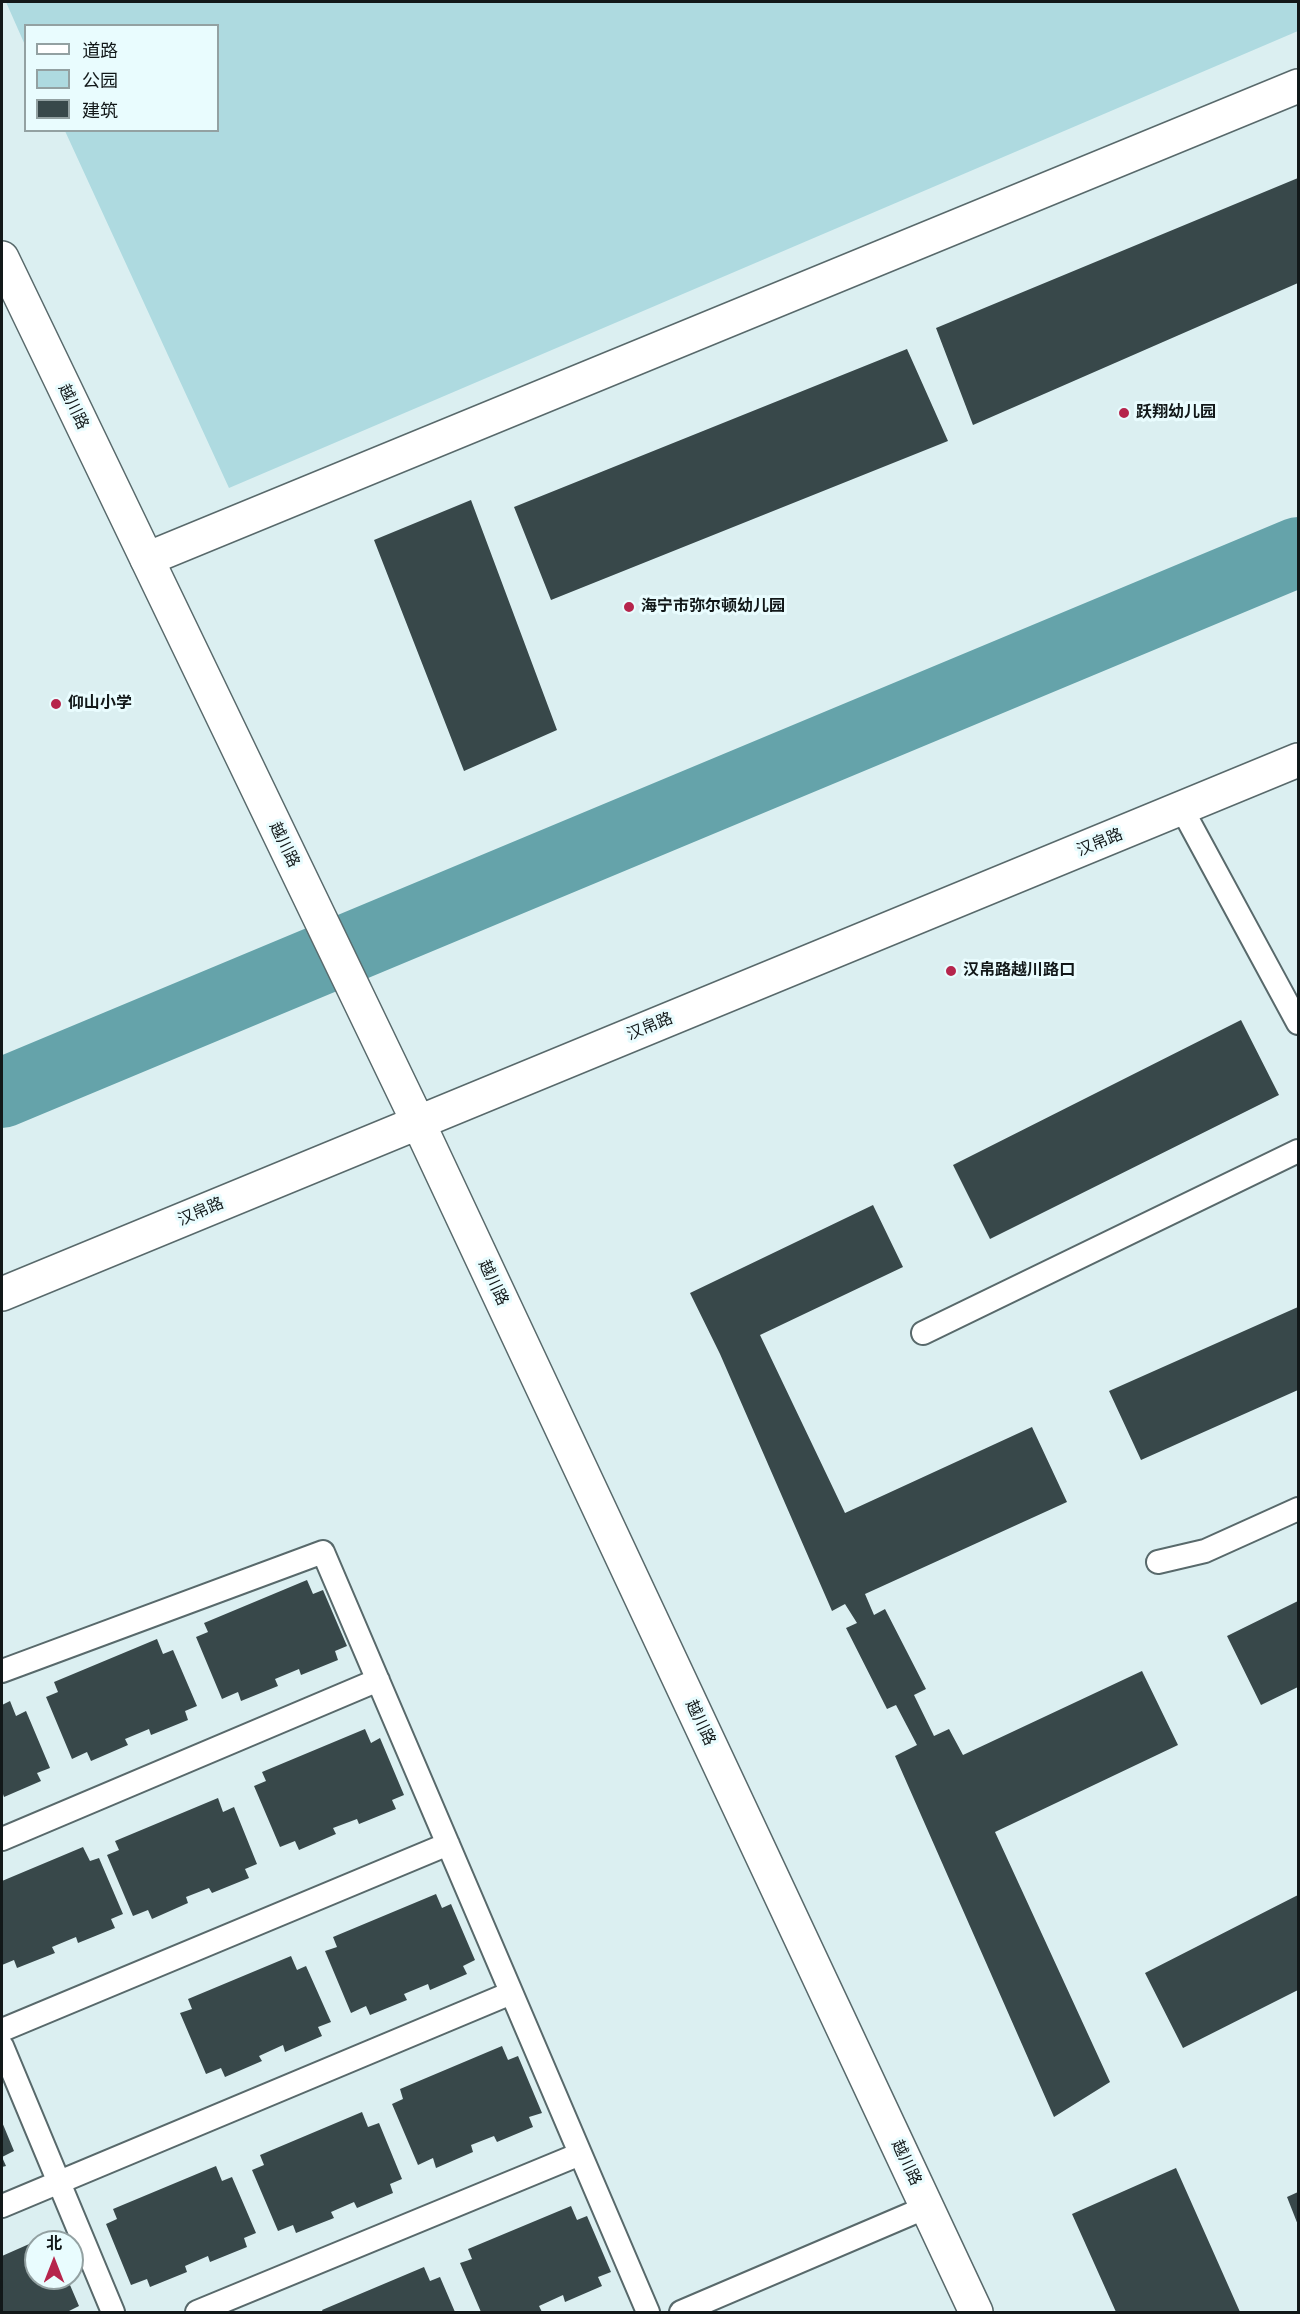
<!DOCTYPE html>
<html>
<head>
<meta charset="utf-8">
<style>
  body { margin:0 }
  #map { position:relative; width:1300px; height:2314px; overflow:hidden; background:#dbeff1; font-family:Arial,"Noto Sans SC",sans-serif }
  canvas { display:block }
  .frame { position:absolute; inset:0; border:3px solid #121819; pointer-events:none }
  .legend { position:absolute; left:24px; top:24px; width:195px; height:108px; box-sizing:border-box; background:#e9fcfe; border:2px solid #93a1a2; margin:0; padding:8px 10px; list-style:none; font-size:18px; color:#121819 }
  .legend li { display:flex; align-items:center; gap:12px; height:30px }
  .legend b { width:30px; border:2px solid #93a1a2 }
  .north { position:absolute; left:24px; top:2230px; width:60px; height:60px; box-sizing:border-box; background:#e9fcfe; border:2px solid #93a1a2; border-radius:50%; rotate:0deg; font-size:16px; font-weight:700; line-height:24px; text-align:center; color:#121819 }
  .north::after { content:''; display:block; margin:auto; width:21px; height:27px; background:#b6254c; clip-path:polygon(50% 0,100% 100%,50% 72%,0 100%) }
</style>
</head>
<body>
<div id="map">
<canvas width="1300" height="2314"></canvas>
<div class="frame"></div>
<ul class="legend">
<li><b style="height:8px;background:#fff"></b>道路</li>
<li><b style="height:16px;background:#aedae0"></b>公园</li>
<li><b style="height:16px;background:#38484a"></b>建筑</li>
</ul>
<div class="north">北</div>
</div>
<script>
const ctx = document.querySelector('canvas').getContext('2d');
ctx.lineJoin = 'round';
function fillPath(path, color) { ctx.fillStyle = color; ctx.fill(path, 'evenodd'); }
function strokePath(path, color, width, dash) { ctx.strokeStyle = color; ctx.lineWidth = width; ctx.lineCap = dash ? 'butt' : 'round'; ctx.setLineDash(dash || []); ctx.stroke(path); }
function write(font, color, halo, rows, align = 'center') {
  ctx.font = font + ' Arial,"Noto Sans SC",sans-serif'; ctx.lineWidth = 6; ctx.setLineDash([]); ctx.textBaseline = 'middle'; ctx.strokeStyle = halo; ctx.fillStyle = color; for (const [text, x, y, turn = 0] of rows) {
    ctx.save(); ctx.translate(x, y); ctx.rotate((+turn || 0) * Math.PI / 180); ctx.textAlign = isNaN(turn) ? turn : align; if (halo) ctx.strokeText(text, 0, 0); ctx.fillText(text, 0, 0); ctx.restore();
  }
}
fillPath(new Path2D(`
  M6,2H1298V31L229,488L65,131L218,130V26H26L25,45Z`), '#aedae0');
strokePath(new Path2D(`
  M2,1093L1298,552`), '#65a3aa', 70);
fillPath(new Path2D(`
  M1298,178V283L973,425L936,328Z
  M907,349L948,441L551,600L514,507Z
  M471,500L557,730L464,771L374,540Z
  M1241,1020L1279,1095L990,1239L953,1165Z
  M873,1205L903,1267L760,1335L845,1513L1032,1427L1067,1502L865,1594L874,1615L885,1609L926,1689L914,1695L934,1736L949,1729L963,1755L1142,1671L1178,1745L995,1832L1110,2082L1054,2117L895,1756L917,1745L896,1705L887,1709L846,1628L857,1623L845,1604L832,1611L720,1354L690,1293Z
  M1298,1307V1390L1141,1460L1109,1391Z
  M307,1580L313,1594L323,1590L347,1646L335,1651L338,1660L301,1675L299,1669L275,1679L278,1686L241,1701L238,1692L222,1699L196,1637L208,1632L204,1623Z
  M1298,1601V1687L1261,1705L1227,1636Z
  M157,1639L163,1654L173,1650L197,1706L185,1711L188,1720L151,1735L149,1729L125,1739L128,1745L91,1761L87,1752L72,1759L46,1697L58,1692L54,1682Z
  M10,1701L16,1716L26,1711L50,1768L37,1773L41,1781L4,1797L2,1791V1705Z
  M365,1729L371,1743L380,1738L404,1795L392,1800L396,1809L359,1824L357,1819L333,1828L336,1834L299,1850L295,1841L280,1847L254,1786L266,1781L262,1772Z
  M218,1798L223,1812L234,1807L257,1864L245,1869L249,1878L212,1893L209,1888L186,1897L188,1903L152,1919L148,1910L133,1916L107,1855L119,1850L115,1841Z
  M83,1847L90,1861L99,1858L123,1914L111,1919L115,1928L78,1943L76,1937L52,1947L55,1953L17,1968L14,1960L2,1965V1881Z
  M436,1894L442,1908L451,1904L475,1960L463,1966L467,1974L430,1990L428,1984L404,1994L407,2000L370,2015L366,2006L351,2013L325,1951L337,1947L333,1937Z
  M1298,1895V1990L1183,2048L1145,1973Z
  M291,1956L297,1970L306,1966L331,2022L318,2027L322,2036L285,2052L283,2045L259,2056L262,2061L225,2077L221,2068L206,2074L180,2013L192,2009L188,1999Z
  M502,2046L508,2060L518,2056L542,2113L529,2117L533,2127L497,2142L494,2136L471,2145L473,2152L436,2168L433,2158L418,2165L392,2104L403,2099L400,2089Z
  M362,2112L368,2127L379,2123L402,2179L390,2184L393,2193L357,2208L354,2202L331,2212L334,2218L296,2233L293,2225L278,2231L252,2170L264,2165L260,2155Z
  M2,2122L14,2151L2,2157L6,2166L2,2167Z
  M216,2166L222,2181L232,2177L256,2233L244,2238L247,2247L210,2262L208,2256L185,2266L187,2272L150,2287L147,2279L131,2285L106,2224L117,2219L113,2209Z
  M1176,2168L1240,2312H1116L1072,2214Z
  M1298,2192V2225L1287,2197Z
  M571,2206L577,2220L587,2216L611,2272L598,2277L602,2286L565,2302L563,2295L539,2306L542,2312H481L460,2263L472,2259L468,2249Z
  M36,2241V2278H67L79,2306L67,2312H2V2256Z
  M424,2267L430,2281L440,2277L455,2312H323L322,2310Z`), '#38484a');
const lane = new Path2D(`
  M1182,809L1298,1023
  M923,1333L1298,1151
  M1158,1562L1205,1551L1298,1509
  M2,1671L323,1552L648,2312
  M2,1839L378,1680
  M2,2030L448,1844
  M2,2046L113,2312
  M2,2206L511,1993
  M197,2312L580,2154
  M681,2312L927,2207`);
const street = new Path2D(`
  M147,559L1298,86`);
const secondary = new Path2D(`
  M2,258L418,1122L976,2312
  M2,1294L1298,760`);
strokePath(lane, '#58696b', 26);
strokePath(street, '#58696b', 36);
strokePath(secondary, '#58696b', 36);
strokePath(lane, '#fff', 22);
strokePath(street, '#fff', 33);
strokePath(secondary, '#fff', 33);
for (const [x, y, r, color] of [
  [1124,413,6,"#b6254c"],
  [629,607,6,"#b6254c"],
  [56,704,6,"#b6254c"],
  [951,971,6,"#b6254c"]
]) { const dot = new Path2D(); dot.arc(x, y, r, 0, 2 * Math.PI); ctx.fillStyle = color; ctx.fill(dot); strokePath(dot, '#e9fcfe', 2); }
write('16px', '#121819', '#e9fcfe', [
  ["越川路",73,407,64],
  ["汉帛路",1100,843,-22],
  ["越川路",284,845,64],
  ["汉帛路",650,1027,-22],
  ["汉帛路",201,1212,-23],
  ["越川路",493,1283,65],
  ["越川路",700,1723,65],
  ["越川路",906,2163,65]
]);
write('bold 16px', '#121819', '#e9fcfe', [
  ["跃翔幼儿园",1136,413],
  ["海宁市弥尔顿幼儿园",641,607],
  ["仰山小学",68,704],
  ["汉帛路越川路口",963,971]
], 'left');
</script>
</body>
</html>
